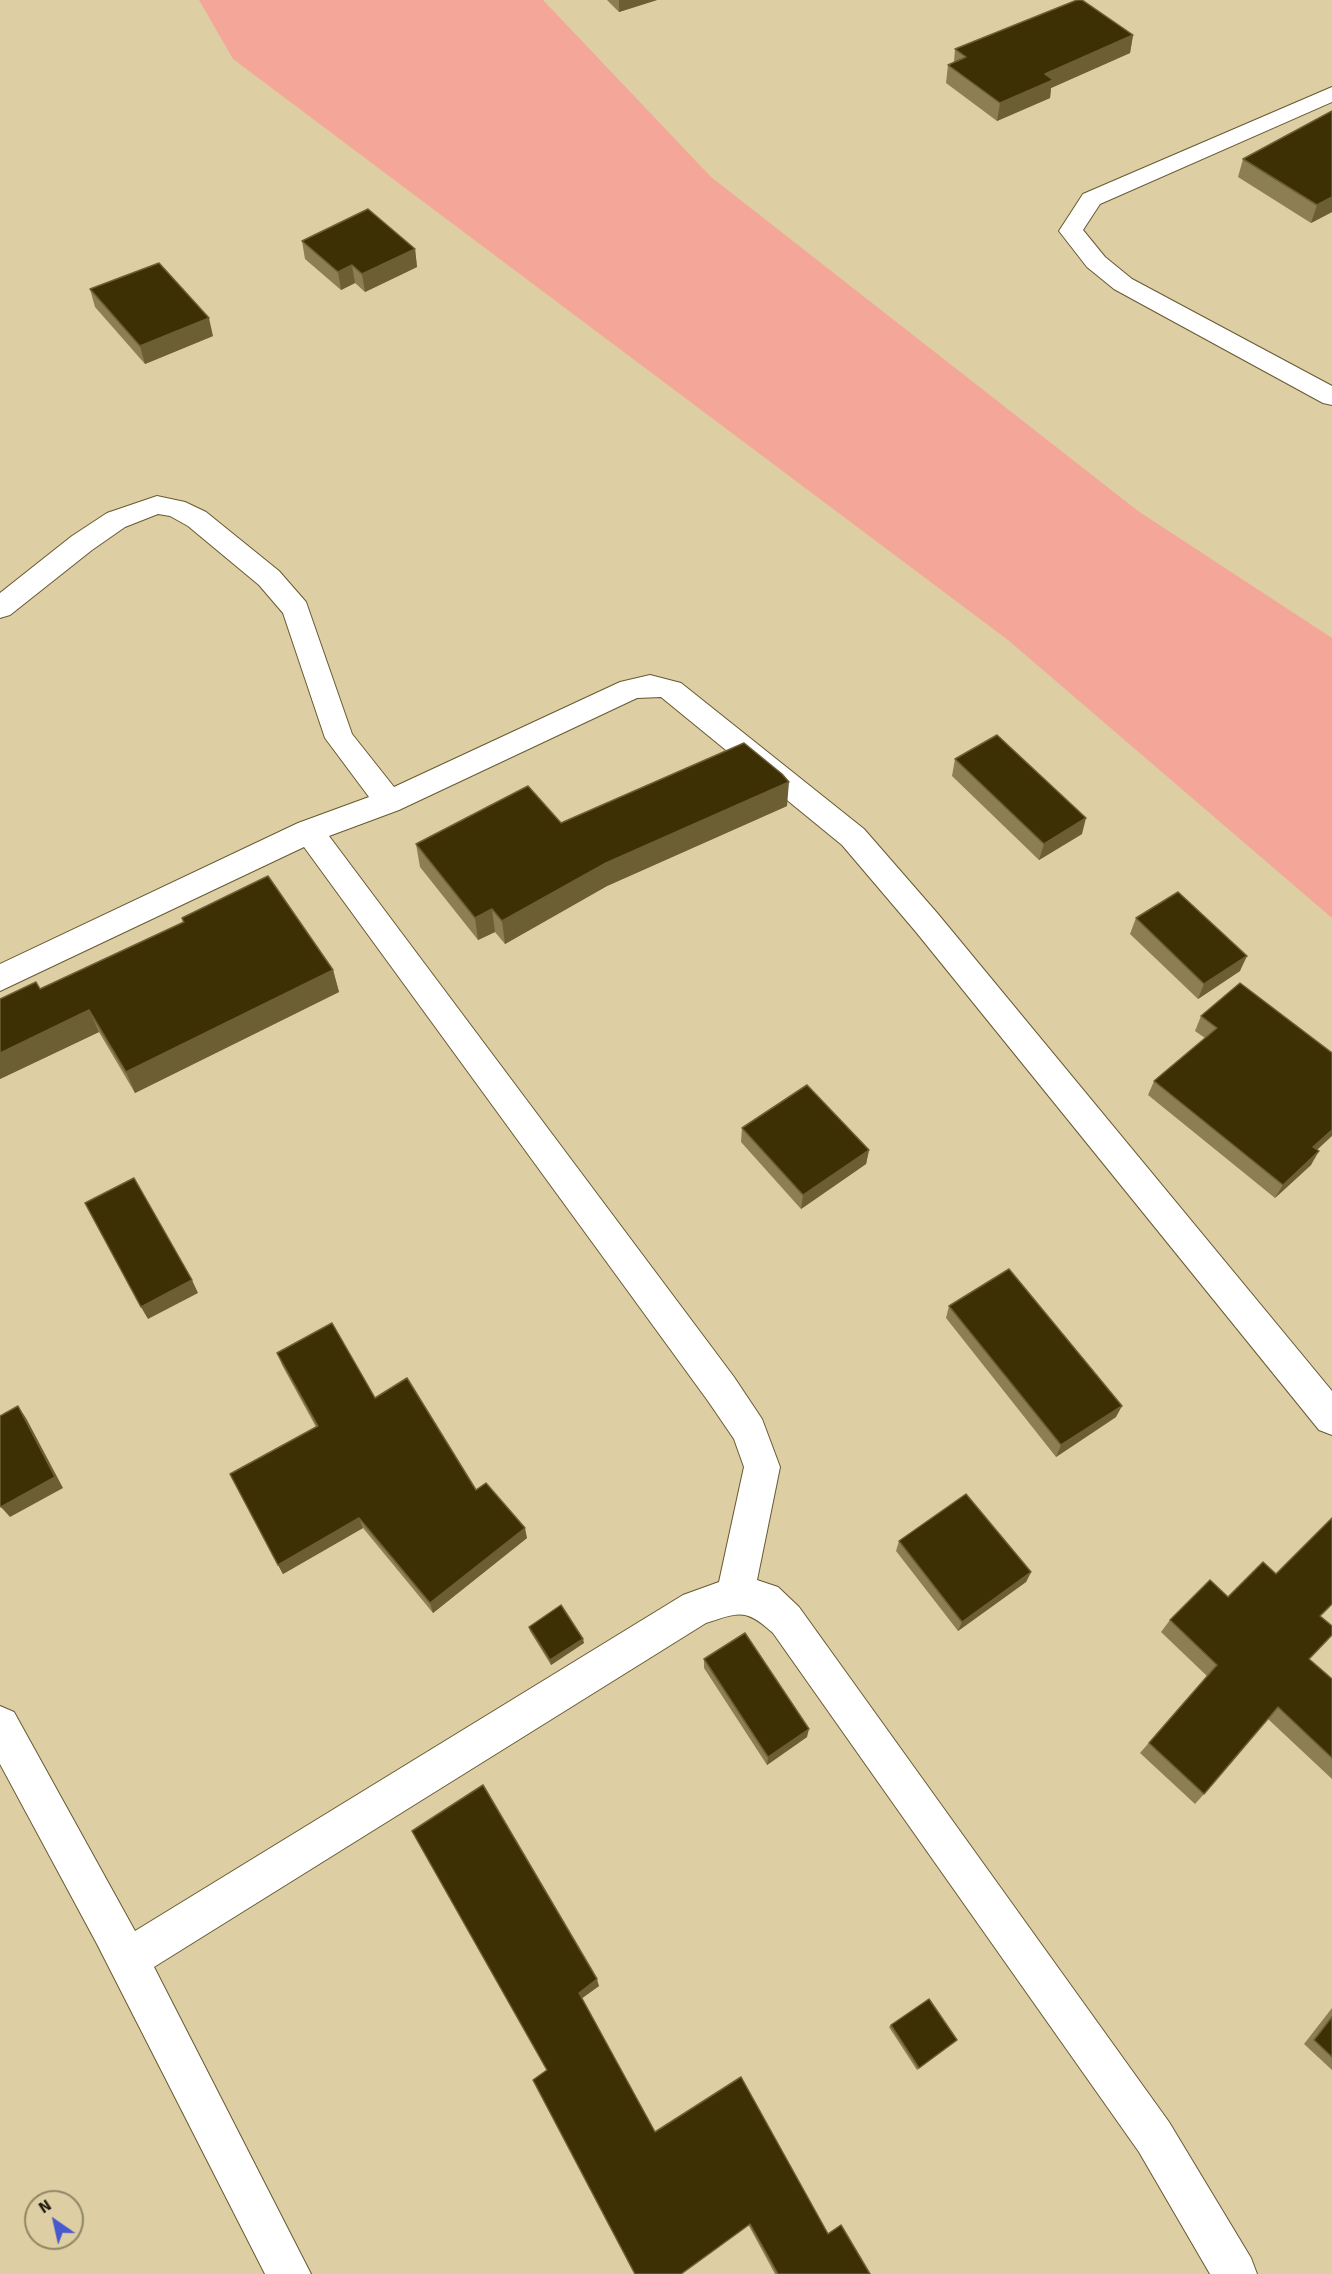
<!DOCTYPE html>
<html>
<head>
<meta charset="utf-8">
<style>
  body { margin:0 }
  #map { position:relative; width:1332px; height:2274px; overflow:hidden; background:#ddcea3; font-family:Signika,sans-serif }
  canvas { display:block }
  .north { position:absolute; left:24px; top:2190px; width:60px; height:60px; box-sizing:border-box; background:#ddcea3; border:2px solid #918665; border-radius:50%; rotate:326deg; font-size:16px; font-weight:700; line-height:24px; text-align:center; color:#1f1909 }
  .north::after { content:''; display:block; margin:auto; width:21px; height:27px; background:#465ace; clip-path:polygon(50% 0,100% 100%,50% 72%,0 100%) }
</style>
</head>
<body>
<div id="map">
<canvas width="1332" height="2274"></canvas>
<div class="north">N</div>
</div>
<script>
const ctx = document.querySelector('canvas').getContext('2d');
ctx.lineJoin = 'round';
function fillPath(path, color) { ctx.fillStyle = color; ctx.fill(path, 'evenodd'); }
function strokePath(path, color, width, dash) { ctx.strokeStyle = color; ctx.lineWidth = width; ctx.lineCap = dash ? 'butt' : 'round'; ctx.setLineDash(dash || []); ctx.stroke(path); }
fillPath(new Path2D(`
  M199,0H543L711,177L1138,511L1332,638V918L1008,640L233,59Z`), '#f4a798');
const minor = new Path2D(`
  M1332,87V102L1100,204L1083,230L1105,257L1132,279L1332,386V405L1323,403L1114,289L1087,267L1059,231L1083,194Z
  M157,496L185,502L206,512L279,571L306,602L352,734L394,787L620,682L650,675L681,683L864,829L938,914L1332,1391V1435L1319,1430L916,932L842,845L661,697L637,698L399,810L329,836L734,1377L762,1419L780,1467L757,1580L778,1587L799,1607L1169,2122L1251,2258L1257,2274H1210L1139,2152L773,1633C746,1608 739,1612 706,1623L154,1967L311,2274H265L97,1944L0,1764V1706L14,1712L135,1931L683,1595L719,1582L744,1467L734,1439L708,1401L304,847L0,991V964L298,823L369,797L325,738L283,613L259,585L188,526L170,516L158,514L125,527L92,550L10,615L0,618V593L72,536L107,513Z`);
strokePath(minor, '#675931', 2);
fillPath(minor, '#fff');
fillPath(new Path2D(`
  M607,0H657L619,12Z
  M1133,35L1130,53L1051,88L1050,98L997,121L946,83L948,65L954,62L955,49Z
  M1243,159L1332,212L1311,223L1238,177Z
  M302,241L415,249L417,267L365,292L355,283L341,290L305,259Z
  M90,289L213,336L145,364L95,307Z
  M955,759L1082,834L1039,860L952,776Z
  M787,806L607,886L505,944L495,932L478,940L420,867L416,844L561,823Z
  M182,918L333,970L339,992L135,1093L99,1032L0,1079V999L40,989L183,923Z
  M1136,918L1240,971L1198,999L1130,934Z
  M1240,983L1317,1150L1311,1165L1275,1198L1148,1095L1154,1081L1205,1038L1195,1031L1201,1016Z
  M742,1128L869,1150L866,1164L801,1209L741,1142Z
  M949,1306L1116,1417L1056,1457L946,1318Z
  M277,1353L375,1398L476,1490L527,1538L433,1613L363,1528L283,1574L230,1474L316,1427L282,1365Z
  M899,1541L1031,1572L1026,1582L958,1631L896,1551Z
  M1320,1616L1309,1659L1332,1679V1779L1268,1719L1204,1794L1195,1804L1140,1753L1207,1676L1161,1632L1170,1620Z
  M529,1627L584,1643L551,1665L530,1631Z
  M704,1659L807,1737L767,1765L704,1668Z
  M412,1831L599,1986L582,1998L655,2132L828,2233L841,2225L870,2274H775L749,2226L547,2070Z
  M1332,2008V2070L1304,2044Z
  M891,2025L957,2040L917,2070L889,2027Z`), '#8d7f54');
fillPath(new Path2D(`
  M619,0H657L619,12Z
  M1133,35L1130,53L1051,88L1050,98L997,121L1000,103L1045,74Z
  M1332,197V212L1311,223L1317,205Z
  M415,249L417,267L365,292L362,274Z
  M352,265L355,283L341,290L338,272Z
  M209,318L213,336L145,364L140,346Z
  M789,782L787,806L607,886L505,944L502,921L606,863Z
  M1086,818L1082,834L1039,860L1044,844Z
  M492,909L495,932L478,940L475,918Z
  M1247,956L1240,971L1198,999L1204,984Z
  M333,970L339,992L135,1093L126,1072Z
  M89,1010L99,1032L0,1079V1053Z
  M1332,1130V1136L1305,1161L1313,1147Z
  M869,1150L866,1164L801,1209L803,1195Z
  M1319,1151L1311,1165L1275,1198L1283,1185Z
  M192,1280L198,1293L148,1319L141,1307Z
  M18,1406L26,1418L63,1488L10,1517L1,1507Z
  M1122,1406L1116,1417L1056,1457L1061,1445Z
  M359,1518L363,1528L283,1574L278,1565Z
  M525,1528L527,1538L433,1613L430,1603Z
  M1031,1572L1026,1582L958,1631L962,1622Z
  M583,1639L584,1643L551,1665L550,1660Z
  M809,1729L807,1737L767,1765L768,1757Z
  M597,1979L599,1986L581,1999L579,1993Z`), '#6d5f34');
const building = new Path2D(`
  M1077,0H1082L1133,35L1045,74L1053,80L1000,103L948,65L966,57L955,49Z
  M1332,111V197L1317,205L1243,159Z
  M368,209L415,249L362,274L352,265L338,272L302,241Z
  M159,263L209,318L140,346L90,289Z
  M997,735L1086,818L1044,844L955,759Z
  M744,743L782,774L789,782L606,863L502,921L492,909L475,918L416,844L528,786L561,823Z
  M268,876L333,970L126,1072L89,1010L0,1053V999L36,982L40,989L184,922L182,918Z
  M1178,892L1247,956L1204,984L1136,918Z
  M1240,983L1332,1053V1130L1313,1147L1319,1151L1283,1185L1154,1081L1217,1028L1201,1016Z
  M807,1085L869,1150L803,1195L742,1128Z
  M134,1178L192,1280L141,1307L85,1203Z
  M1009,1269L1122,1406L1061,1445L949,1306Z
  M332,1323L375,1398L407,1378L476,1490L486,1483L525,1528L430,1603L359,1518L278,1565L230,1474L318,1426L277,1353Z
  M18,1406L55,1477L1,1507L0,1505V1416Z
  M966,1494L1031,1572L962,1622L899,1541Z
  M1332,1518V1604L1320,1616L1332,1626V1635L1309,1659L1332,1679V1758L1278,1707L1204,1794L1149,1743L1217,1665L1170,1620L1210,1580L1228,1597L1263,1562L1276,1574Z
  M561,1605L583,1639L550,1660L529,1627Z
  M745,1633L809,1729L768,1757L704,1659Z
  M483,1785L597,1979L579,1993L655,2132L741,2077L828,2234L841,2225L870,2274H778L750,2224L681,2274H635L533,2080L547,2070L412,1831Z
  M929,1999L957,2040L919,2068L891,2025Z
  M1332,2017V2057L1314,2040Z`);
fillPath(building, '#3d3005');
strokePath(building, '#6d5f34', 1.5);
</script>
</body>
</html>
